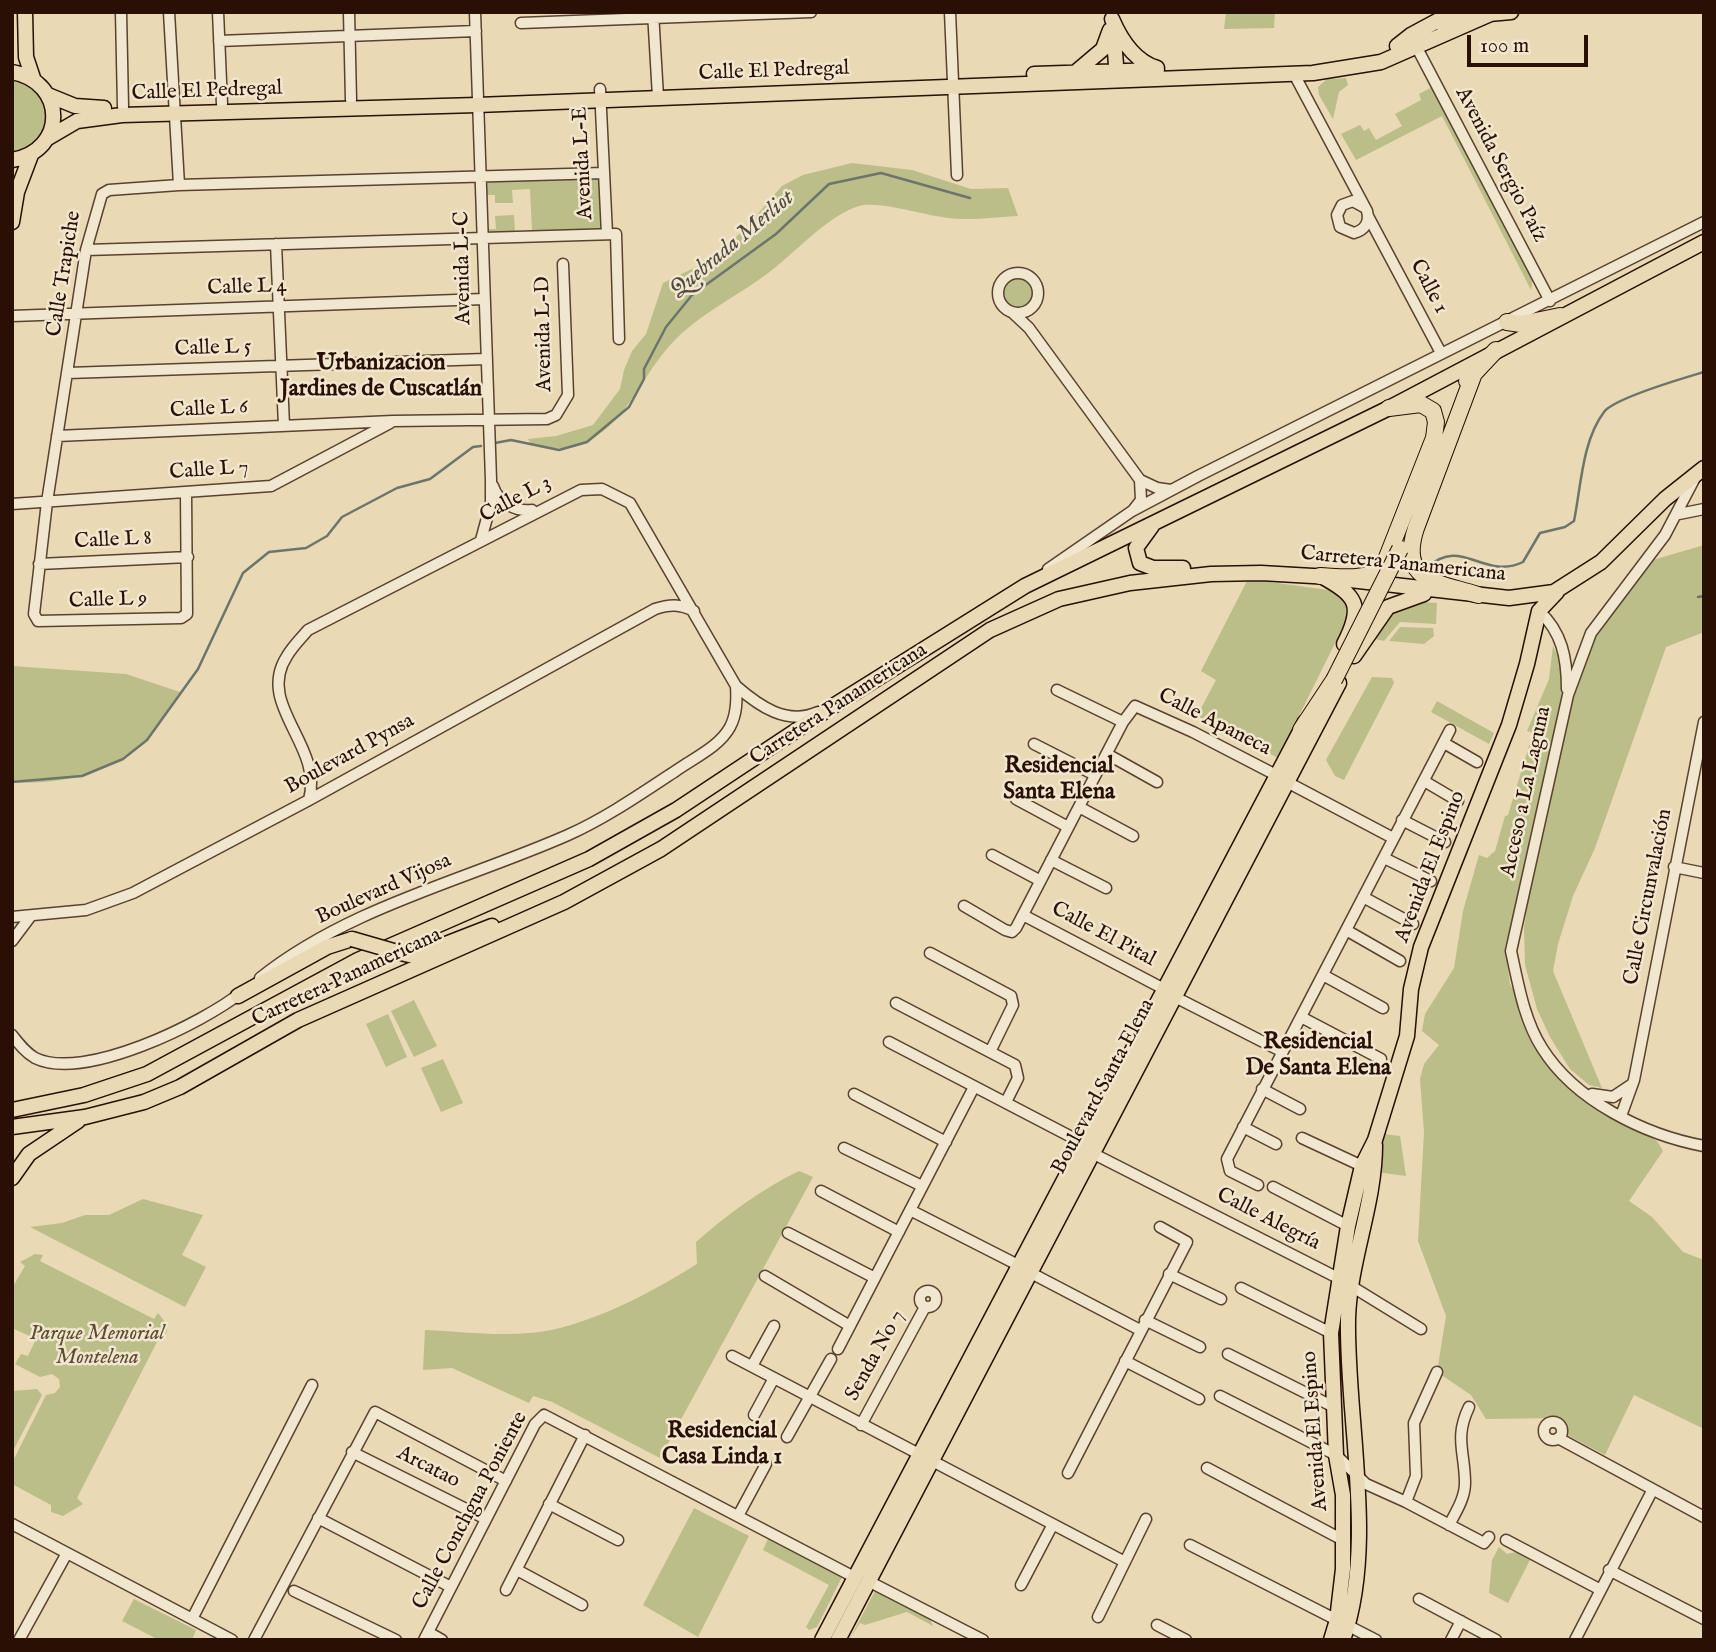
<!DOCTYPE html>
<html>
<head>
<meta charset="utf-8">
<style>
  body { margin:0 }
  #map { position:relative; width:1716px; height:1652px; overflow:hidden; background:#e9d9b4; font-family:"IM FELL English",serif }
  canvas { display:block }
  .frame { position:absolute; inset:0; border:14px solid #290f04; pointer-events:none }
  .scale { position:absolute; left:1467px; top:35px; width:121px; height:32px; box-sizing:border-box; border:4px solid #290f04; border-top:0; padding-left:9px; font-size:21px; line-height:24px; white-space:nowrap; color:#290f04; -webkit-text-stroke:5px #f1e6ce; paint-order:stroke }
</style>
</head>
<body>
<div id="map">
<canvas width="1716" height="1652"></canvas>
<div class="frame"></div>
<div class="scale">100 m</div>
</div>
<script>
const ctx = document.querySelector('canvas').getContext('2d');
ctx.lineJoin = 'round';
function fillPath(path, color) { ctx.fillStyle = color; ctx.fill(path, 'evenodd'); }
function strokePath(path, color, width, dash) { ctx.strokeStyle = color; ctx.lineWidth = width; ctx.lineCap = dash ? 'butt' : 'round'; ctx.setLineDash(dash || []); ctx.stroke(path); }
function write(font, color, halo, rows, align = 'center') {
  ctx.font = font + ' "IM FELL English",serif'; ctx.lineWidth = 5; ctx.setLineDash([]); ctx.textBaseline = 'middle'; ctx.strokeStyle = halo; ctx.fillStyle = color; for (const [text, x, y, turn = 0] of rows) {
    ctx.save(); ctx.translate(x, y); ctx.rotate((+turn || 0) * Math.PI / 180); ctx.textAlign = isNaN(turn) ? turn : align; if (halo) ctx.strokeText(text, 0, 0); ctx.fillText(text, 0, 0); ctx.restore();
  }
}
fillPath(new Path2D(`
  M1226,12H1275L1274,28L1224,29Z
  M1346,78L1348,85L1339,92L1333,119L1319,95L1318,87L1327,79Z
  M12,80C56,84 60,139 12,153Z
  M1434,86L1533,278L1531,290L1442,116L1356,160L1341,134L1360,125L1364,131L1369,128L1376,140L1402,126L1395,114L1421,100L1419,94Z
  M852,163L912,170L971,189L1008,188L1018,216C996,217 971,221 949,218C924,216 876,199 856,207C825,218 794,254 767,274C733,299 693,317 666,350C639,382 626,421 587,442C569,452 550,448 531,444L528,439L556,436L593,425L620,389L624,370L632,351L646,334L663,283L698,266L742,232L782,186L803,175Z
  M601,176L603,231L488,236V229H496L495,216L514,215L515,232L532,230L530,189L512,190L513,203H495V195H487L486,180Z
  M1004 293a15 15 0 1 1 30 0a15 15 0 1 1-30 0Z
  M1704,545V632L1666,647L1595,848L1573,896L1558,944L1553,971L1602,1088L1589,1085L1570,1069L1550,1037L1537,1009L1525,965L1524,927L1528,901L1576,681L1593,640L1646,562Z
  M1248,579L1343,592L1350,613L1278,758L1197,716L1216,680L1201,671Z
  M1421,602L1437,603L1436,624L1400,622L1384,641L1375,639L1391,614Z
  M1400,627L1433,628L1434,636L1424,644L1389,641Z
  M1553,646L1561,663L1562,692L1534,836L1505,947L1510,984L1527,1014L1542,1055L1625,1124L1657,1141L1663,1151L1629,1201L1652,1217L1683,1252L1704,1260V1429L1634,1395L1605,1455L1567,1435L1565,1426L1557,1418L1486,1419L1471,1395L1437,1372L1446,1316L1418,1241L1424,1132L1420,1079L1424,1064L1439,1045L1422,1031L1425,1014L1454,968L1463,911L1479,855L1487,858L1495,851L1505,816L1508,815L1533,733L1527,731L1549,679Z
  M12,666L126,674L180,692C169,707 159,728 145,741C112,773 57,786 12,782Z
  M1372,677L1392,678L1394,683L1344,780L1335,776L1326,760Z
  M1437,701L1494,733L1489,744L1431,712Z
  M414,1000L437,1046L414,1057L391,1011Z
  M388,1014L407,1057L386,1067L366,1024Z
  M443,1059L463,1103L441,1112L421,1068Z
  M1384,1134L1400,1136L1406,1176L1376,1172Z
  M799,1171L813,1177L660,1458L552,1402L533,1396L529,1403L452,1368L423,1370L425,1330C468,1332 517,1339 560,1328C609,1315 655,1290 697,1264L696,1242C728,1214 760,1190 799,1171Z
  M143,1199L203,1215L182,1255L206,1267L185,1307L30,1227L62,1223L85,1215H109Z
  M35,1254L43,1255L40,1261L154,1319L158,1313L168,1326L165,1339L159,1338L77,1498L83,1504L63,1516L51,1512V1505L12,1484V1463L46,1395L55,1393L60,1387L59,1379L52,1374L40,1377L15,1364L21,1354L28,1356L36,1339L12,1328V1288L25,1266L20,1262Z
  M37,1389L42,1395L12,1453V1391Z
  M694,1508L749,1536L698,1637L643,1605Z
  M768,1539L842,1577L817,1627L809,1630L806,1627L829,1585L763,1550Z
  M1499,1547L1507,1554L1516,1552L1530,1560L1508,1603L1489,1593L1492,1560Z
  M875,1591L929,1617L933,1626L907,1612L865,1625L860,1623L849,1640Z
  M134,1599L196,1630L192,1640H159L122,1621Z`), '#bbbe89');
strokePath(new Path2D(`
  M495,443L511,440L559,450L587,442L629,407L644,379V369L666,327L692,295L776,234L829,184L881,173L970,198
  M1427,568C1461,535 1484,581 1523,562L1540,533L1565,527L1574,521C1581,487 1582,441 1604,412C1614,398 1684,378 1704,372
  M1698,597L1704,596
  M12,782L82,776L123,759L147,740L198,669L243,573L269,552L306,548L327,536L342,517L397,488L430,479L473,447L481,446`), '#6c756c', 2.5);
const minor = new Path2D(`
  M121,12L123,107
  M169,12L179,185
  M218,12L222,104
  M349,12L351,100
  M475,12L491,480V503L481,540
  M653,12L658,97
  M950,12L957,175
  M521,23L811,12
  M219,41L476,31
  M1416,46L1550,301
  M1294,74L1367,211C1370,222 1365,230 1354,233L1340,227L1337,215L1342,205L1353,201L1364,207
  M600,89L607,234
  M1368,216L1441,353
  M276,244L284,426
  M86,250L616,234L619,339
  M998 293a20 20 0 1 1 40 0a20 20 0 1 1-40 0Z
  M1013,313L1029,328L1140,480L1141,500L1134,509
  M12,316L484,299
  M68,373L485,359
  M57,436L393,421L547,419L556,415L568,395L563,264
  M1697,474L1665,535L1591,633L1568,695L1511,951C1518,983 1524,1020 1542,1048C1575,1101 1645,1135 1704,1146
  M1140,480L1157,488L1171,490
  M493,486C498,502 515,512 532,510
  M186,492L187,614L181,618L38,621L34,614L47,502L86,250L102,194L109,190L179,185L604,173
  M12,504L271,486L390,423
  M1679,514L1704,509
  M39,564L188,557
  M1048,569L1132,511L1198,476L1704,222
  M1539,611C1562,632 1567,658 1567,689
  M1057,690L1123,722
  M1444,743L1477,762
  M1034,744L1095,775
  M1107,754L1157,782
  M1424,781L1458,801
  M1287,782L1393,838
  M1016,799L1068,827
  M309,800C324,745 255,705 287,656C292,647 301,638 308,630L581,490L602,489L630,503L736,686C759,706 787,726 818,712
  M1079,807L1133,836
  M1402,820L1445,842
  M992,855L1039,880
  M1384,858L1431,881
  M1051,860L1106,888
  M1674,867L1704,873
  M1363,897L1413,924
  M964,906L1005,930L1012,932L1016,928L1123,722L1135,706L1193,732L1276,775
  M1023,915L1164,989
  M12,917L86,910L133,893L309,800L655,609C670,604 680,604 694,611
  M1346,930L1400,961
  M12,941L30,917
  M930,953L1011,996L1013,1005L990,1052
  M1323,975L1383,1008
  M260,978C349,907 466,880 568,835C606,818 642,793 677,770C694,758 720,746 730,727C737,714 737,700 736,686
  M1175,997L1281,1051
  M896,1003L1015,1065L1018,1078L1006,1102
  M1301,1017L1381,1059
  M12,1035C19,1044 25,1052 35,1058C84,1082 203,1023 242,992
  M889,1042L1083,1143
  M1262,1089L1300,1109
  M854,1094L946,1142
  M1592,1094L1613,1097L1631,1085
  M1621,1116L1634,1080L1704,722
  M1243,1127L1276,1144
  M1302,1138L1362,1166
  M844,1148L922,1186
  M1092,1153L1338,1278L1421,1329
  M1258,1185L1230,1171L1227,1159L1450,730
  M1273,1187L1348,1226
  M821,1191L899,1232
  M910,1210L1020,1266
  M788,1233L875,1278
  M1031,1273L1140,1330
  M1169,1274L1221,1299
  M765,1276L850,1326
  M1241,1288L1331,1333
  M920 1299a8 8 0 1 1 16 0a8 8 0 1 1-16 0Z
  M1145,1320L1200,1347
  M838,1349L974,1087
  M1228,1354L1334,1407
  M732,1356L1125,1562
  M1125,1361L1199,1399
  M752,1366L774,1326
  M1220,1396L1336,1455L1366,1484L1406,1502L1416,1476L1414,1423L1437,1372
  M754,1415L774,1378
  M1544 1431a9 9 0 1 1 18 0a9 9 0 1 1-18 0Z
  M861,1425L925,1307
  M787,1437L831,1359
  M1558,1438L1704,1517
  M352,1452L486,1519
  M1207,1468L1343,1540
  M1068,1473L1187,1242L1160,1227
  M1406,1502L1484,1543L1489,1537
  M549,1504L618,1540
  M738,1516L766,1464
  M318,1518L449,1586
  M12,1524L232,1640
  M1449,1525C1456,1512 1465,1498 1465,1483C1465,1452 1454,1438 1469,1407
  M1506,1540L1599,1589
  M1190,1545L1376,1640
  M517,1570L582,1605
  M1609,1570L1704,1619
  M870,1582L983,1640
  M1021,1585L1052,1526
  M506,1590L585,1435
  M294,1591L396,1640
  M1419,1599L1496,1640
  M1098,1617L1146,1519
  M192,1619L312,1385
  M1157,1625L1186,1640
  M428,1632L442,1640
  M19,1640L67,1553
  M254,1640L375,1412L506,1481
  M424,1640L535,1424L544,1415L856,1578
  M1451,1640L1461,1621
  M1575,1640L1652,1491`);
const major = new Path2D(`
  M25,12L26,57L33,78
  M1489,14L1511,12
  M1112,19C1121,40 1134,61 1157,68
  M1443,25L1468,12
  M1113,28L1117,77
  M1397,46L1411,35L1450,14
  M1077,71L1103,49L1110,30
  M12,72C67,82 67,151 12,160
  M1034,74L1157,70
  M48,95L75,106L104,108
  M48,138L77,121L122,115L477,105L1313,73L1381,62L1495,12
  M12,222L17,192L31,155
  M1152,526L1136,548L1140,563L1153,568H1183
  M1321,576C1357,596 1364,605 1344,644
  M1350,580L1509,598L1554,592L1601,562L1665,499L1704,468
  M1354,656L1388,607L1424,594
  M397,952L409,955L420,954L492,926
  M238,996L327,947L352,939
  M12,1110L84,1095L147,1074L358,960L589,859L676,810L830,708L1025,586L1389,408L1704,242
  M12,1127L85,1117L144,1102L180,1087L298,1020L564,902L661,849L990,630L1059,599L1130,583L1211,574L1261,573L1330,577
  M12,1178L29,1154L78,1121
  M822,1640L1305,722
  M838,1640L1339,683
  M1331,1640L1337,1620L1343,1569V1495L1336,1455L1331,1333L1348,1226L1362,1166L1375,1140L1407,1036L1411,989L1421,947L1509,725L1527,664L1539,611L1557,592
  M1343,1640C1377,1544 1346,1419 1348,1318C1350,1259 1375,1204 1375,1145`);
const highway = new Path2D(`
  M1507,322L1521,324L1560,316
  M1473,376L1416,528C1398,582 1438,582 1478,595
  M1467,381L1496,350
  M1320,576C1343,577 1366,582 1384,565L1434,438L1436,422L1433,411L1421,404L1389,408
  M1301,730L1334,680`);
strokePath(minor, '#594230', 13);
strokePath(major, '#290f04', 17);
strokePath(highway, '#290f04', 18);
strokePath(minor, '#f1e6ce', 10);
strokePath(major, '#e9d9b4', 14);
strokePath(highway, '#e9d9b4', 16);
const majorBridge = new Path2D(`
  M352,939L397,952`);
const highwayBridge = new Path2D(`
  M1334,680L1400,549`);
strokePath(majorBridge, '#290f04', 17, []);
strokePath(highwayBridge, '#290f04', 18, []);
strokePath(majorBridge, '#e9d9b4', 14);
strokePath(highwayBridge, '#e9d9b4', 16);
write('21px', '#290f04', '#f1e6ce', [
  ["Calle El Pedregal",774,72,-2],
  ["Calle El Pedregal",207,92,-2],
  ["Avenida L-E",584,163,-93],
  ["Avenida Sergio Paíz",1500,165,62],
  ["Avenida L-C",464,268,-91],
  ["Calle Trapiche",65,274,-81],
  ["Calle 1",1428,287,62],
  ["Calle L 4",247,288,-2],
  ["Avenida L-D",545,334,-91],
  ["Calle L 5",213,349,-2],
  ["Calle L 6",209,410,-3],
  ["Calle L 7",209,471,-4],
  ["Calle L 3",516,500,-28],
  ["Calle L 8",113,541,-3],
  ["Carretera Panamericana",1403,565,6],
  ["Calle L 9",108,601,-2],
  ["Carretera Panamericana",839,705,-33],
  ["Calle Apaneca",1214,723,27],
  ["Boulevard Pynsa",350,755,-29],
  ["Acceso a La Laguna",1527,792,-78],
  ["Avenida El Espino",1431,867,-69],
  ["Boulevard Vijosa",384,890,-24],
  ["Calle Circunvalación",1649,897,-79],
  ["Calle El Pital",1103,935,28],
  ["Carretera Panamericana",347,978,-25],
  ["Boulevard Santa Elena",1104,1087,-62],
  ["Calle Alegría",1268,1220,27],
  ["Senda No 7",876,1356,-61],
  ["Avenida El Espino",1316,1431,-94],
  ["Arcatao",428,1468,27],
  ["Calle Conchgua Poniente",471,1511,-62]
]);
write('italic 21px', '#5c4c33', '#f1e6ce', [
  ["Parque Memorial",97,1335],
  ["Montelena",97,1359]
]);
write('italic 23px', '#504a41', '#f1e6ce', [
  ["Quebrada Merliot",733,245,-40]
]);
write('bold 23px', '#290f04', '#f1e6ce', [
  ["Urbanizacion",381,364],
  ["Jardines de Cuscatlán",381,390],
  ["Residencial",1059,767],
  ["Santa Elena",1059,793],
  ["Residencial",1318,1043],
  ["De Santa Elena",1318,1069],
  ["Residencial",722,1432],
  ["Casa Linda 1",722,1458]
]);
</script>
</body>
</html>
